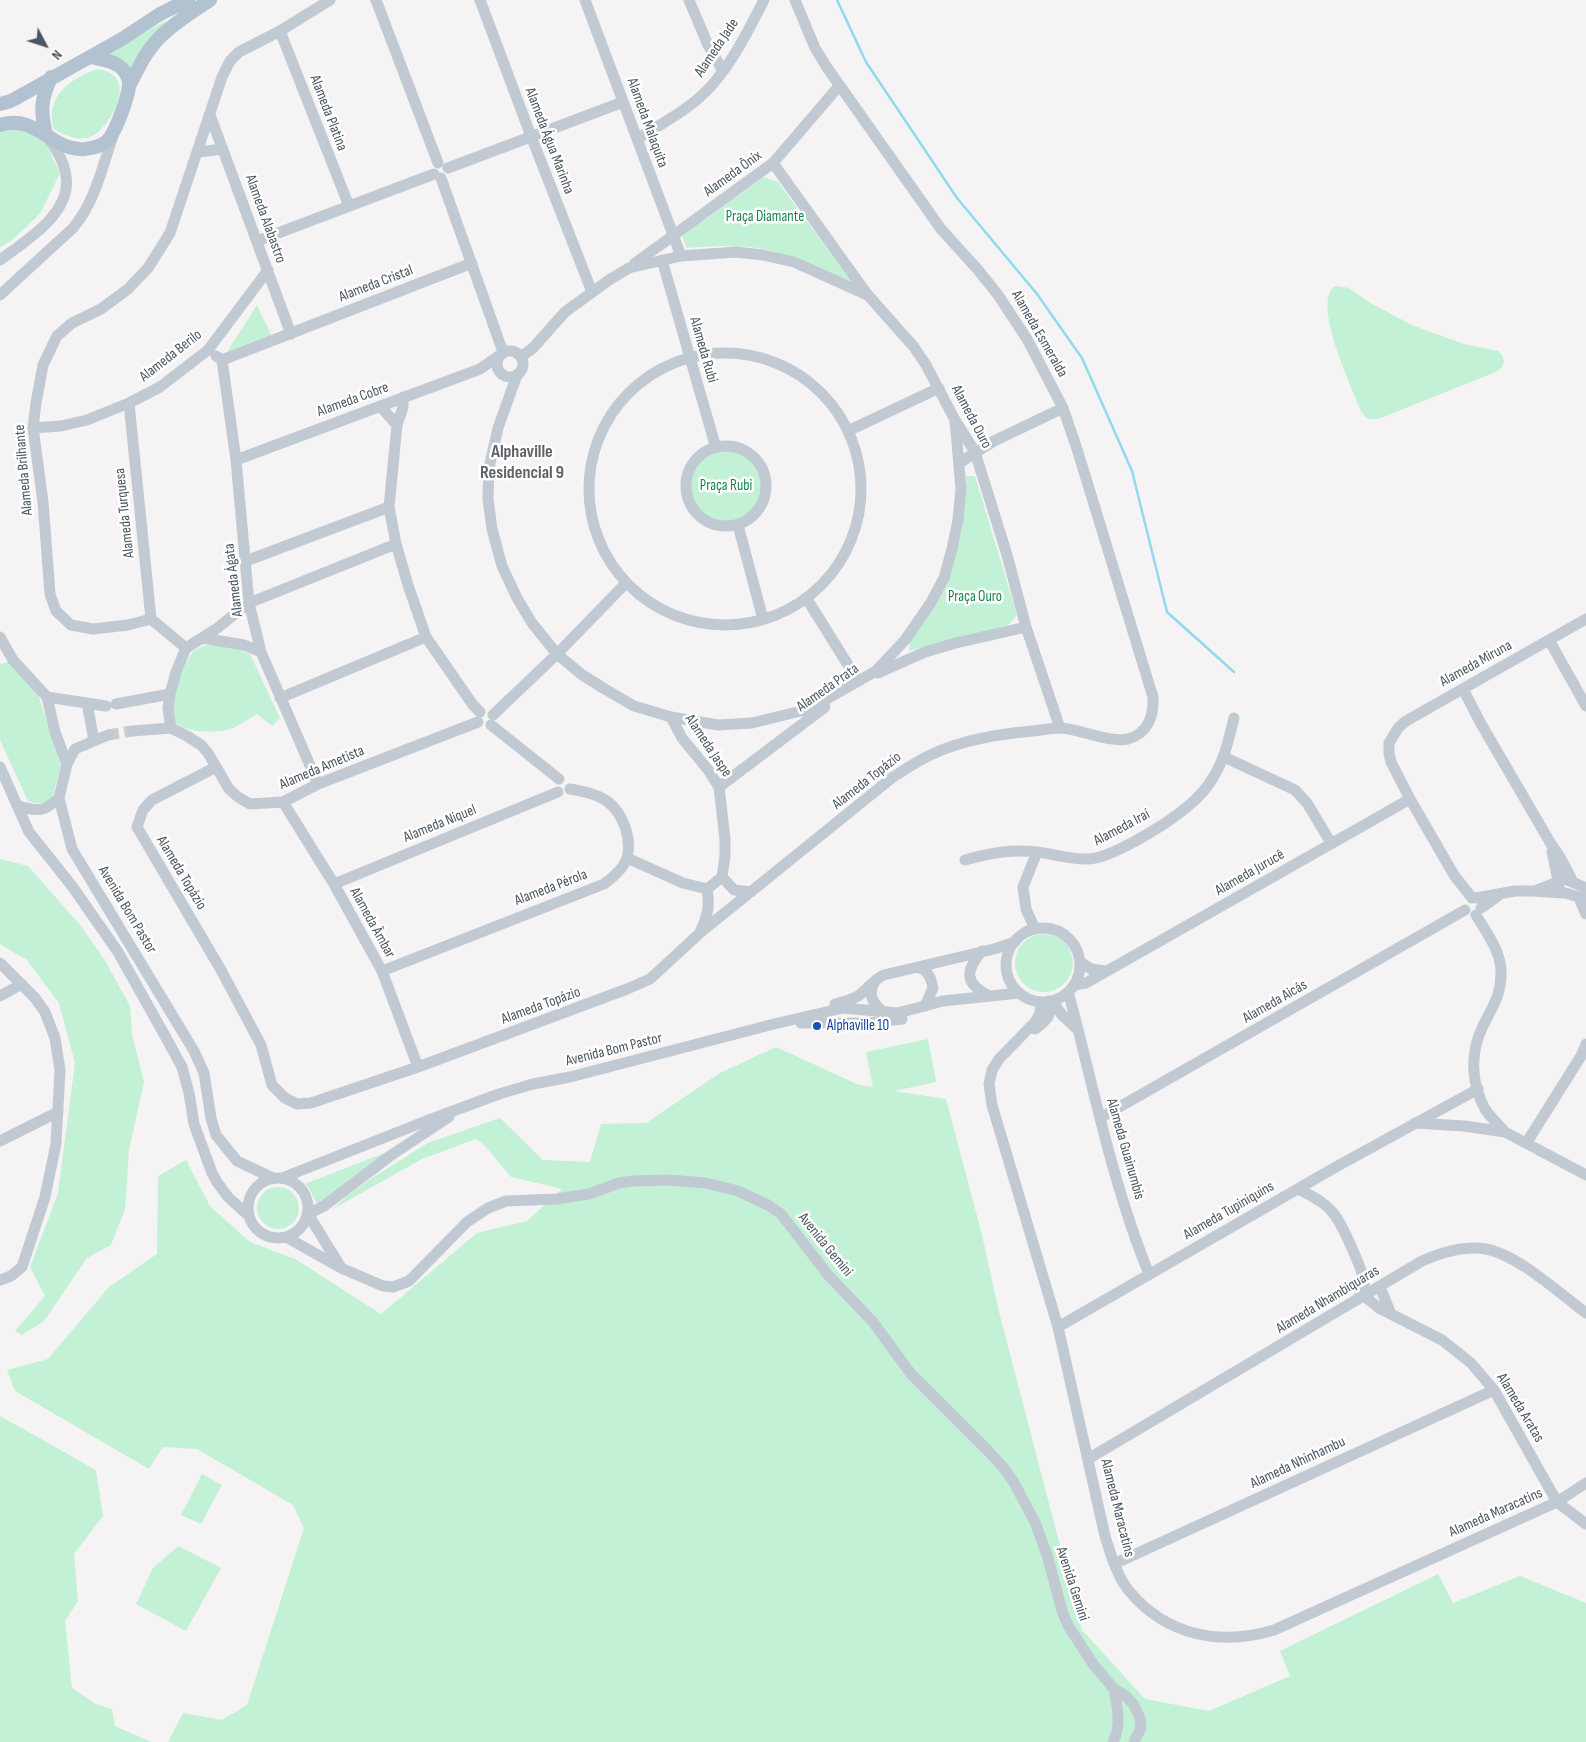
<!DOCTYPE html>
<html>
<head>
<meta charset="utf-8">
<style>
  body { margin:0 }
  #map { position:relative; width:1586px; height:1742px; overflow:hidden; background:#f5f3f3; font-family:"Sofia Sans Condensed",sans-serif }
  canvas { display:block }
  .north { position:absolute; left:20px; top:20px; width:50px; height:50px; -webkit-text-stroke:4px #fff; paint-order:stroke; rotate:130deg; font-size:14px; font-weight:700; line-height:20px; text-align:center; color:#4a5661 }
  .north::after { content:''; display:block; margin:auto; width:18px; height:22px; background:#4a5661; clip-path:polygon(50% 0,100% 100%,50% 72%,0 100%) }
</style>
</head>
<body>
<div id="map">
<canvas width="1586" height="1742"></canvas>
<div class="north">N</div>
</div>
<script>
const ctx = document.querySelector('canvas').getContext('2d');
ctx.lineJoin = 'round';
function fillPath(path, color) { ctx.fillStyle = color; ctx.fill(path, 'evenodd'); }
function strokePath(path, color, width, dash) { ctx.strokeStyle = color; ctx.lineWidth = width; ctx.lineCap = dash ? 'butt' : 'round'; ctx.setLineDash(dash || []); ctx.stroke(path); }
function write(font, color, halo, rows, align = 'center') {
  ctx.font = font + ' "Sofia Sans Condensed",sans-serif'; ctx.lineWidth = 5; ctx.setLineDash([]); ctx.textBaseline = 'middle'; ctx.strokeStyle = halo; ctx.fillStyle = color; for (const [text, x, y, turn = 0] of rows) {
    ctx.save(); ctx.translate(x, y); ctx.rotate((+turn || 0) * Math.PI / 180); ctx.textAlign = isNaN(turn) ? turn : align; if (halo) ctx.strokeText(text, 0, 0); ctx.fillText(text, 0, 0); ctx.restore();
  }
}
fillPath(new Path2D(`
  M167,20L129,74L107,54Z
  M98,69C103,70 109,72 113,75C132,89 106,134 87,138C75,140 63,135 54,129C44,97 70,78 98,69Z
  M6,128L27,129L46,144L60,173L40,214L11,241L0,247V132Z
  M764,177L778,182L854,285C826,272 798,257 768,250C742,244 714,246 687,248L682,236Z
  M1335,286L1349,288L1372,304L1414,326L1464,344L1498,351L1502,355L1504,361L1502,367L1498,371L1378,419C1367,420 1365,418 1360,409C1351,385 1318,316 1330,292C1330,290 1334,287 1335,286Z
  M257,305L271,335L227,352Z
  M688 486a38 38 0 1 1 76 0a38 38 0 1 1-76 0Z
  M966,476H975L1017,615L1007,626L909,651L910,640L952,567L962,531Z
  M216,644L227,645L250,654L280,718L272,726L257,714C248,719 239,726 230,729C216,734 179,733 172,718C170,714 169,703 170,699C173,690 188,656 194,651C201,646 208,645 216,644Z
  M10,662L38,695L61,765L52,800C43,804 37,804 28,801L0,740V664Z
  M0,859L28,866L80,925L104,959L130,1006L132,1034L144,1082L129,1150L125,1209L111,1245L87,1258L44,1321L22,1335L15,1331L45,1296L30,1267L58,1193L75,1063L59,1003L27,960L0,944Z
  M1015 963a29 29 0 1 1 58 0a29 29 0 1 1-58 0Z
  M928,1039L936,1082L894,1091L946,1099L982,1235L998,1308L1082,1630L1145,1699L1209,1711L1290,1676L1280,1651L1438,1574L1453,1603L1520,1576L1586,1603V1742H168L183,1713L222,1720L247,1705L304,1528L293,1505L197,1449L163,1447L149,1469L15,1391L7,1370L48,1359L109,1287L157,1254L158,1176L186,1160L210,1206L250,1242L295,1259L381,1314L477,1233L527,1221L562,1189L511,1177L484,1145L476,1139L422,1159L333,1209L347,1196L372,1178L428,1143L500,1118L543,1160L590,1162L601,1124L646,1123L720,1073L776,1047L859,1085L873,1087L866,1052Z
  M384,1153L381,1159L320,1204L316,1202L310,1190L305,1184Z
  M257 1208a21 21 0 1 1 42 0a21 21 0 1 1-42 0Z
  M0,1416L96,1470L103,1516L74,1554L78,1601L65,1621L72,1688L96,1704L112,1709L115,1726L151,1742H0Z
  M202,1474L222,1485L201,1524L181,1515Z
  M178,1546L221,1568L186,1631L136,1604L153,1568Z`), '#c3f1d5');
strokePath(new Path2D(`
  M837,0L866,62L957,198L1037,294L1082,358L1132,471L1167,612L1234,672`), '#90daee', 2.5);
strokePath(new Path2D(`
  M108,735L132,731`), '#caccce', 11, [11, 5.5]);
strokePath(new Path2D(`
  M376,0L438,163
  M480,0L531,136L592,292
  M585,0L681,256
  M689,0L708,45L723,71
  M280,31L349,206
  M210,115L291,334
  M637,139C663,123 692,108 712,85C734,60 749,29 764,0
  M198,152L223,149
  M773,163L867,294L914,347L926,365L955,420L975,452L1007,555L1026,627L1060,728
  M448,168L623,102
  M441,178L503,352
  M257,241L434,174
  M0,260C25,241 72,214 66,176C64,161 56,149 48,138
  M662,260L716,448
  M634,264L773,163L839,86
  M0,295L73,228C95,202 102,168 113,136
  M497 364a13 13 0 1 1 26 0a13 13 0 1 1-26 0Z
  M589 489a136 136 0 1 1 272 0a136 136 0 1 1-272 0Z
  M216,356L222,360L472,263
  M521,357L533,348L565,312L609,280L629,268L681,256L736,252L763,255L794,262L865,294
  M222,360L236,460L249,603L261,652L318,784
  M517,375L498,428L489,468L488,499L492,529L502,566L517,598L532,623L557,654L581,674L603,688L634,706L671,717L718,725L752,723L809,709L876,671L905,640L930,604L944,578L952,549L958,520L961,489L955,420
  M403,397V407L397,425L389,507L396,544L408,585L426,637L473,705L480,712
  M129,403L151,619
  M380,406L397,425
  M33,428L61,426L87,420L129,403L160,387L208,350L268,270
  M850,430L939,388
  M686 486a40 40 0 1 1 80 0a40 40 0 1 1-80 0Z
  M236,460L480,369L500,355
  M959,463L994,441L1063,408
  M738,525L763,619
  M396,544L249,603L216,629L186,648L176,672L170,694L168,709L171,728L187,736L201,745L208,753L229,789L238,797L250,804L283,802L318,784L478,722
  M246,561L389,507
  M807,599L858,681
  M0,637L13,660L47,697L55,732L67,764L59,798L72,849L194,1051L204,1073L211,1118L216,1135L237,1161L273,1178
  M202,638L244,645L261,652
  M1549,640L1586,706
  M186,648L151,619L128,625L93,629L71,625L56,611L50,594L43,502L33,428L36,403L43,365L57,336L72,323L101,309L128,289L148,268L170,233L222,77L230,61L239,52L280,31L330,0
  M878,673L925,652L956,643L1026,627
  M1463,689L1480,722L1551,844L1560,857L1573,882
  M47,697L106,706
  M280,698L426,637
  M87,703L94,741
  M116,704L170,694
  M493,715L557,654L625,584
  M671,717L682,738L709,771L719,787L725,839V856L722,877L707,889C710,906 708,914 701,930
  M491,725L559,779
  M132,731L171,728
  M1224,757L1295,790L1307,803L1331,843
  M67,764L75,749L108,735
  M0,767L29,832L72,886L118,952L164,1034L182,1067L189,1093L194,1124L212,1173L217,1182L228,1197L249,1216
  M216,767L152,800L143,810L137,827L221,970L261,1045L272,1085L285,1098L297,1104L311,1103L418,1067L627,989L650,979L701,932L893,777C901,772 910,766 919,761C951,742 997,734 1033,731C1042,730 1052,728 1060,728C1081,729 1108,743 1128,739C1148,734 1154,715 1153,697L1077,449L1063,408L1050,383L1027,339L998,295L979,271L941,229L826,66L815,48L795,0
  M719,787L825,707
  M283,802L334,884L382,971L418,1067
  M18,806C38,811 43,813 59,798
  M1552,851L1559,886
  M627,858L683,883L707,889
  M965,860C990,853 1011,849 1037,852C1053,854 1070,859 1086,859C1110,860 1168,823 1187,807C1197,799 1208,787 1214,776C1225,758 1229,738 1234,718
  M722,877L734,890L751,892
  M334,884L558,792
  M1537,890L1565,879L1586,888
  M1472,898L1454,875L1410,799L1391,762L1389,753V743L1398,728L1406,721L1586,619
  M1476,898L1515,891H1532L1565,893L1586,899
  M1579,898L1586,914
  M1481,908L1498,896
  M1476,915C1486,932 1500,950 1501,970C1502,995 1492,1007 1482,1028C1470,1054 1471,1083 1485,1109C1490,1117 1499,1125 1505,1132
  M1006 965a37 37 0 1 1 74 0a37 37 0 1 1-74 0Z
  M1035,929L1026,909L1023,887L1037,852
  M982,951C965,971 964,983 989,996
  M1080,962L1091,969L1105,971
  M0,963L35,998L45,1012L55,1038L60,1070L56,1144L45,1197L22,1267L11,1276L0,1280
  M917,967C928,969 931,978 933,988L925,1006
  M382,971L604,884C612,878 624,868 627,858C632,838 623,813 607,801C597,794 582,791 570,789
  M874,983C867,996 874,1004 884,1013
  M1074,985L1086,983L1410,799
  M1068,992C1080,1034 1089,1076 1100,1118C1113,1170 1128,1223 1149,1274
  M0,996L22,984
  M1052,1001L1062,1015L1078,1030
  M1041,1002L1040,1014L1035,1022L999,1059L992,1070L989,1084L992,1105L1058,1327L1105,1536C1111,1555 1117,1577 1130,1592C1167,1636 1221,1646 1274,1630L1557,1502L1586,1483
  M835,1004C843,1002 851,1000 858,996C868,989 873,980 884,975L994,949L1015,942
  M801,1023H869L902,1019
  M1035,1029C1047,1020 1052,1017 1049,1001
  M1100,1118L1465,910
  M1415,1123L1464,1126L1505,1132L1586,1175
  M0,1141L58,1112
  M1527,1142L1581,1056L1586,1044
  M248 1208a30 30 0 1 1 60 0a30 30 0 1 1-60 0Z
  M282,1178L426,1121L499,1094L533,1084L570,1077L774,1024L843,1008L898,1013L943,1001L1019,993
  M1298,1189C1312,1196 1327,1203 1336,1217C1343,1227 1363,1270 1364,1282C1365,1289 1361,1294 1357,1300
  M308,1214L324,1206L390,1156L449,1117
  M308,1214L340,1266
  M286,1237L341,1268L383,1286L393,1287L409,1281L467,1222L488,1208L506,1201L556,1199L589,1194L619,1183L633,1181L669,1180L706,1183L738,1191L768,1205L781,1214L829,1276L873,1322L911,1374L988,1451L1003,1467L1013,1481L1035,1522L1047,1555L1063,1614L1069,1627L1093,1664L1114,1689L1127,1697L1134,1705L1140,1718L1141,1728L1134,1742
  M1380,1287L1391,1314
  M1364,1296L1379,1308L1442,1340L1471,1363L1494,1390L1557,1502L1586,1524
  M1058,1327L1334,1168L1478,1089
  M1088,1459L1422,1261C1442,1252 1464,1245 1486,1249C1518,1255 1559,1293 1586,1313
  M1114,1564L1494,1390
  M1113,1742C1122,1725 1117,1707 1114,1689`), '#c1cad2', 11);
strokePath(new Path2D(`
  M129,86C138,69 146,51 160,37C174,23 193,11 210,0
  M0,104L11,101L122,39L160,14L188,0
  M0,125C36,113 52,152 85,149C92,148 101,146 106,142C115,135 128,97 129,86C130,79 125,70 119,66C111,60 100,59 90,57
  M46,134C40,110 41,100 51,77`), '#b3c2d1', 14);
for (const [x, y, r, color] of [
  [817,1026,5,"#1a4fb4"]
]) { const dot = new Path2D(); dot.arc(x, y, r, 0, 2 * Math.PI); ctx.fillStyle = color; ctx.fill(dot); strokePath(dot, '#fff', 2); }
write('15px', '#4a5661', '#fff', [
  ["Alameda Jade",717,48,-56],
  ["Alameda Platina",328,113,69],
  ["Alameda Malaquita",647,123,70],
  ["Alameda Água Marinha",549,141,69],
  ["Alameda Ônix",733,174,-36],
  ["Alameda Alabastro",265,219,70],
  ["Alameda Cristal",376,284,-21],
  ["Alameda Esmeralda",1039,334,60],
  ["Alameda Rubi",703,350,74],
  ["Alameda Berilo",171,356,-38],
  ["Alameda Cobre",353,400,-20],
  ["Alameda Ouro",971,417,62],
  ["Alameda Brilhante",24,470,-95],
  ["Alameda Turquesa",125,513,-96],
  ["Alameda Ágata",234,580,-97],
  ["Alameda Miruna",1476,664,-29],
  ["Alameda Prata",828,688,-35],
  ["Alameda Jaspe",708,746,56],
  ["Alameda Ametista",322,768,-23],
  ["Alameda Topázio",867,781,-38],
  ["Alameda Niquel",440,824,-22],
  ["Alameda Iraí",1122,828,-28],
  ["Alameda Topázio",181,873,59],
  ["Alameda Jurucê",1250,873,-30],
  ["Alameda Pérola",551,888,-21],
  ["Avenida Bom Pastor",127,910,59],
  ["Alameda Âmbar",372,923,61],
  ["Alameda Aicás",1275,1002,-30],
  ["Alameda Topázio",541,1006,-20],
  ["Avenida Bom Pastor",614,1050,-14],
  ["Alameda Guainumbis",1125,1149,74],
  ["Alameda Tupiniquins",1229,1211,-30],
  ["Avenida Gemini",825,1245,51],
  ["Alameda Nhambiquaras",1328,1300,-31],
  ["Alameda Aratas",1520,1408,59],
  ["Alameda Nhinhambu",1298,1463,-25],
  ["Alameda Maracatins",1117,1508,76],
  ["Alameda Maracatins",1496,1513,-24],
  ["Avenida Gemini",1072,1584,72]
]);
write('15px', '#17864f', '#fff', [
  ["Praça Diamante",765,217],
  ["Praça Rubi",726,486],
  ["Praça Ouro",975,597]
]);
write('15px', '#164399', '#fff', [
  ["Alphaville 10",827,1026]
], 'left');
write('bold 18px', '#5f6368', '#fff', [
  ["Alphaville",522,452],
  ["Residencial 9",522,473]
]);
</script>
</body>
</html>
